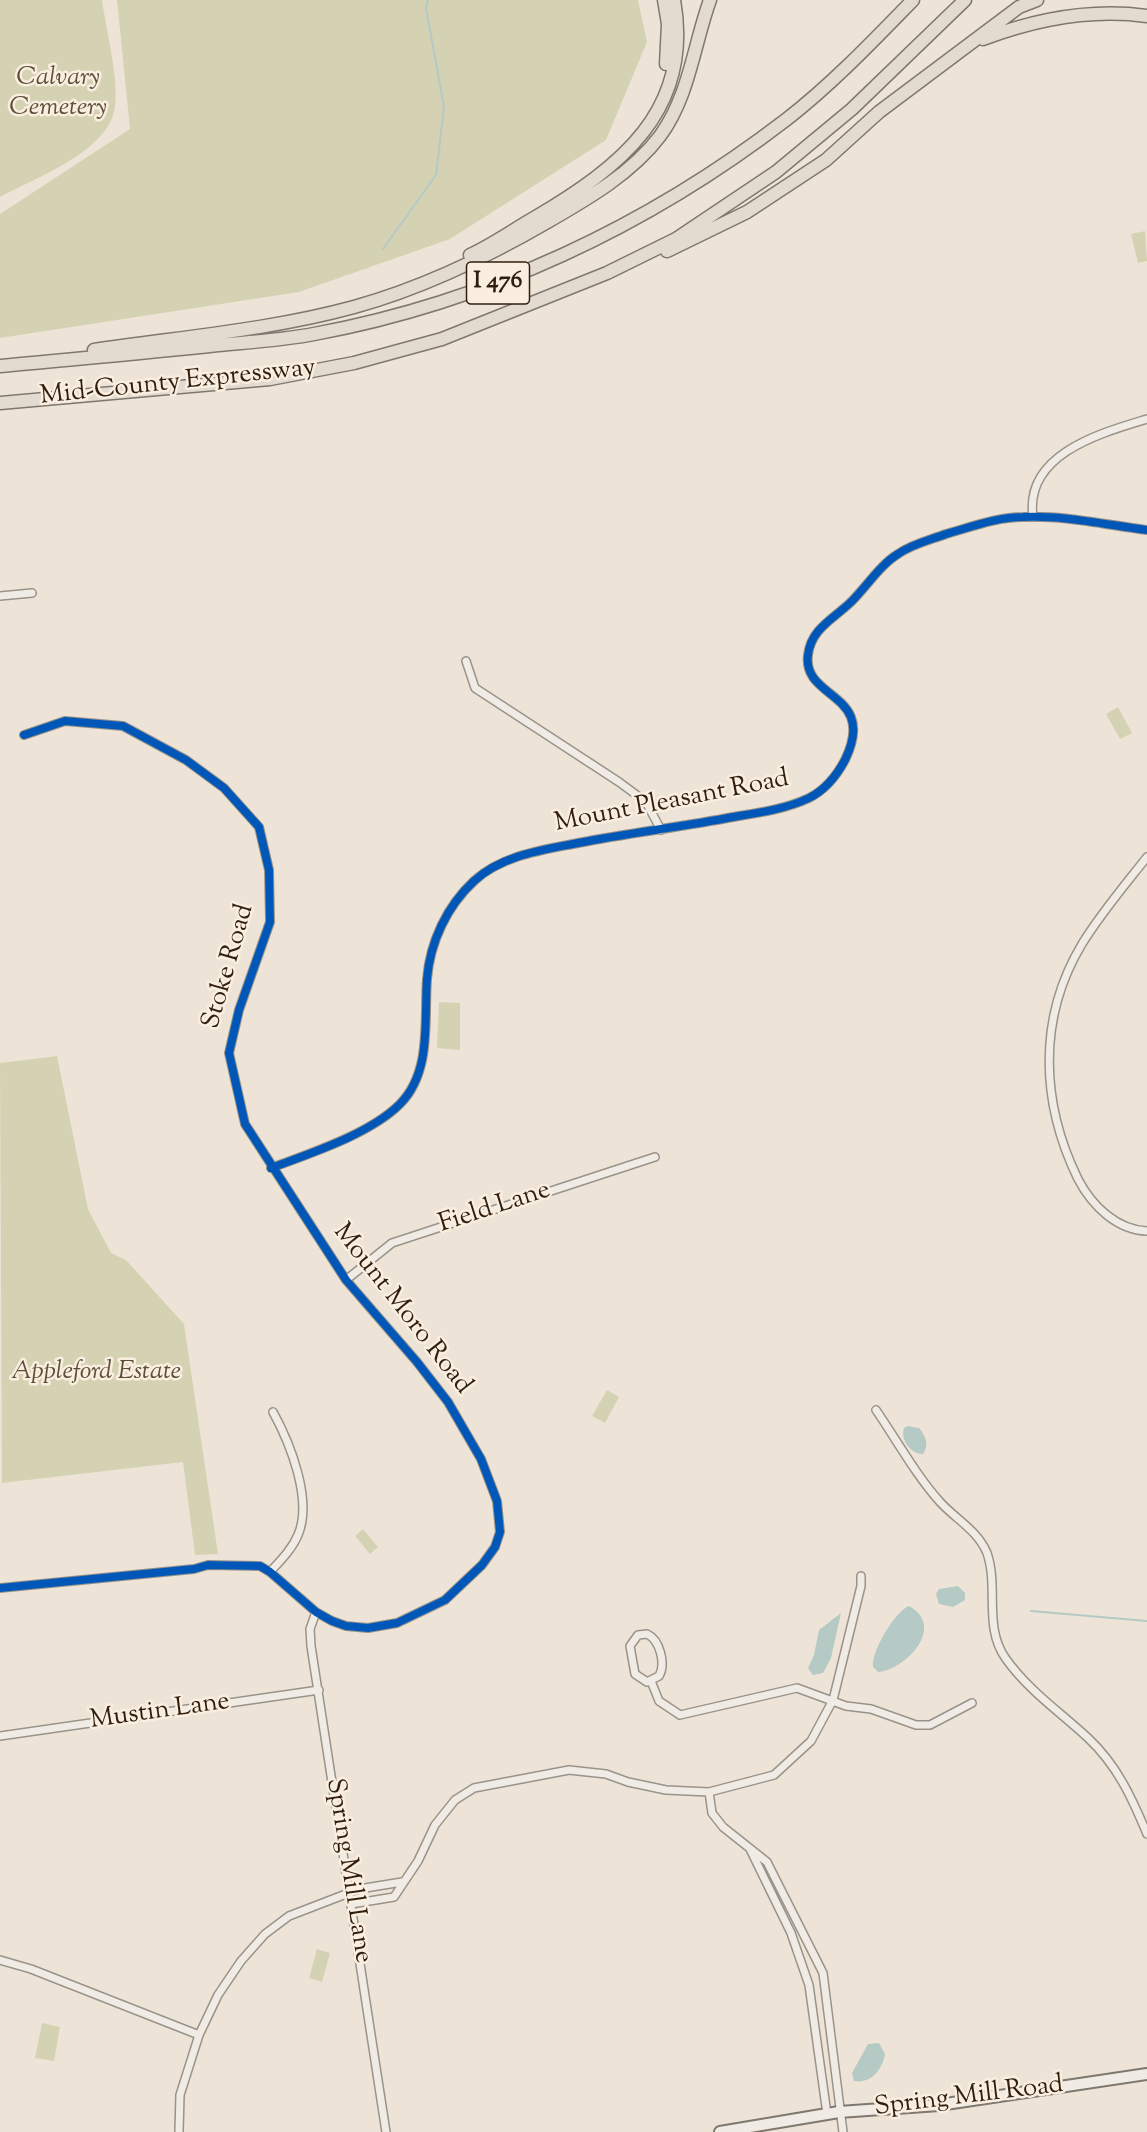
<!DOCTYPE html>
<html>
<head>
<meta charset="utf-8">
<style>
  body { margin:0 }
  canvas { display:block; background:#ede4d7 }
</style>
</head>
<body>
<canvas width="1147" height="2132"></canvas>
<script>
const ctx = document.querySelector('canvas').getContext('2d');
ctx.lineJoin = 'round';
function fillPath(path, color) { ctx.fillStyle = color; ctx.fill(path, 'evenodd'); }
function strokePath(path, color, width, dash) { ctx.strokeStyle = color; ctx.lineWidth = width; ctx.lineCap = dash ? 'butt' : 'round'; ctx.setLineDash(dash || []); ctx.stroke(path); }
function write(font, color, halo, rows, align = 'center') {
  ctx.font = font + ' "Sorts Mill Goudy",serif'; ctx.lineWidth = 5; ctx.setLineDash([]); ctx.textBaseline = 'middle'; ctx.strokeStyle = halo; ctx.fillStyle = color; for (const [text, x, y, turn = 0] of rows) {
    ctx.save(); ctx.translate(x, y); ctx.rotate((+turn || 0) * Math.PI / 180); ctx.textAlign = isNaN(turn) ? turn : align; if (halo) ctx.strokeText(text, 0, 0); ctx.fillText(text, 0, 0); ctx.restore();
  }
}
fillPath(new Path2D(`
  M0,0H102C106,29 119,79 115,106C110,151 37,177 0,197Z
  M117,0H638L647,42L606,140L450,239L299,292L0,338V214L130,129Z
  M1145,231L1147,261L1138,263L1131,234Z
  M1118,707L1132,733L1120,739L1106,714Z
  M439,1002L460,1003V1050L437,1048Z
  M57,1056L88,1209L111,1253L126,1260L184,1324L218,1554L195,1555L183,1462L2,1483L0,1063Z
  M607,1390L619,1397L605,1423L592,1416Z
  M363,1529L378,1547L370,1554L355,1536Z
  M317,1949L330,1953L322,1982L309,1978Z
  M42,2023L60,2027L54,2061L35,2058Z`), '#d5d2b3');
fillPath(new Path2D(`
  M908,1426L919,1428C925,1435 930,1445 923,1454C911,1454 900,1440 904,1428Z
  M958,1586L965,1593V1600L953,1607L939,1604L936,1594L939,1589Z
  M909,1606C947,1627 905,1670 878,1672L873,1667C871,1652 895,1611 909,1606Z
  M841,1613L831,1658L823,1673L813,1675L808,1668L814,1655L819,1630Z
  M879,2043L885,2054C882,2070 871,2084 854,2081L852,2073L868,2044Z`), '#b5c9c5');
strokePath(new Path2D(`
  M383,249L436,175L444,107L426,8L428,0
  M1031,1611L1147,1621`), '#b5c9c5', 2);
const minor = new Path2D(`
  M1033,517C1024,454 1101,433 1147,419
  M0,596L32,593
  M466,661L475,688L619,782L646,802L661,830
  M1147,857C1125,885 1101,913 1082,944C1037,1019 1041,1103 1078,1179C1092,1206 1117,1230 1147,1231
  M271,1168C311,1153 370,1134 400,1104C432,1072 424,1020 427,979C430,942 447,906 474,881C502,855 543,850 578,843C629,833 681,827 733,817C758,813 786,809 809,798C825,790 837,775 845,760C878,692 802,700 808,655C811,628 835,618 852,601C867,586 880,565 898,554C912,544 930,540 946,534C971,527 997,517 1023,517C1064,515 1107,525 1147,530
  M346,1280L392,1243L655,1157
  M876,1410C896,1439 917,1477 941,1503C957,1520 978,1531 987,1553C999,1588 983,1627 1006,1659C1029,1691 1060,1712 1088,1738C1117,1765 1132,1798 1147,1834
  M270,1572C281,1560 292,1549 298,1535C313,1500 290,1443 273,1412
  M0,1588L194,1569L208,1565L260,1566L270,1572L316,1612L332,1621L346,1626L368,1628L397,1623L445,1600L482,1565L495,1547L500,1532L497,1501L481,1459L448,1402L417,1362L346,1280L245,1124L229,1053L239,1010L270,922L269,870L259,827L224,788L186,760L123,726L65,721L24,735
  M316,1612L310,1629L311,1646L386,2132
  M647,1634C660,1640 666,1664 659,1676L647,1682L635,1674L630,1646L638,1635Z
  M651,1681L659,1701L680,1715L797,1688L846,1706L871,1709L916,1725H930L972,1703
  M0,1736L319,1690
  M709,1792L712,1813L723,1827L767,1862L823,1973L843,2132
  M750,1849L791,1933L809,1985L827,2114
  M351,1904L394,1897L418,1861L435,1825L455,1800L474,1788L569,1770L606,1774L628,1782L666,1790L709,1792L774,1775L811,1741L833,1700L861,1586V1576
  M0,1960L31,1969L199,2035
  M179,2132L180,2095L199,2035L218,1995L241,1961L265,1934L289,1916L359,1889L402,1882`);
const secondary = new Path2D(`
  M720,2132L839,2112L939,2105L1147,2074`);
const motorway = new Path2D(`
  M664,0L668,24L666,64
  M983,39C1036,19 1090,8 1147,16
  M667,251L747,212L826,160L879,112L1019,7L1037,0
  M470,255C492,245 513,230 534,218C619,168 694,111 674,0
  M94,350C181,337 270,330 354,307C423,288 487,257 549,221C589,198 632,173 660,136C689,97 694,44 710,0
  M0,366C73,359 145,353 218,345C250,342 283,340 314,334C487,302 648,226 787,119C832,84 873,41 913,0
  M0,403L270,379L354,363L442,339L607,273L676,239L776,172L852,109L965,0`);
strokePath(minor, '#9a9389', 10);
strokePath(secondary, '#7f786f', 14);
strokePath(motorway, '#7f786f', 15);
strokePath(minor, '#f0ece5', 7);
strokePath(secondary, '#f0ece5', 10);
strokePath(motorway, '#e3dbcf', 12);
strokePath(new Path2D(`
  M271,1168C311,1153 370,1134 400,1104C432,1072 424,1020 427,979C430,942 447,906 474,881C502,855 543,850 578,843C629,833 681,827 733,817C758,813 786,809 809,798C825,790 837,775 845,760C878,692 802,700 808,655C811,628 835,618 852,601C867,586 880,565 898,554C912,544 930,540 946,534C971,527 997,517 1023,517C1064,515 1107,525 1147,530
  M0,1588L194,1569L208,1565L260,1566L270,1572L316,1612L332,1621L346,1626L368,1628L397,1623L445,1600L482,1565L495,1547L500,1532L497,1501L481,1459L448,1402L417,1362L346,1280L245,1124L229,1053L239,1010L270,922L269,870L259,827L224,788L186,760L123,726L65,721L24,735`), '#0057b8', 8);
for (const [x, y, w] of [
  [498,283,63]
]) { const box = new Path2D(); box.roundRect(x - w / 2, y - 21, w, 42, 4.5); ctx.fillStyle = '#f9eedf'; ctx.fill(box); strokePath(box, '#301f0f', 1.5); }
write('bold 24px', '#301f0f', null, [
  ["I 476",498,283]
]);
write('italic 26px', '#5c5037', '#f9eedf', [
  ["Calvary",58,80],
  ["Cemetery",58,110],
  ["Appleford Estate",96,1374]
]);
write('26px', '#301f0f', '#f9eedf', [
  ["Mid-County Expressway",178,384,-6],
  ["Mount Pleasant Road",672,803,-11],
  ["Stoke Road",230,967,-74],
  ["Field Lane",495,1209,-18],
  ["Mount Moro Road",401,1310,52],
  ["Mustin Lane",160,1713,-8],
  ["Spring Mill Lane",347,1871,81],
  ["Spring Mill Road",969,2098,-7]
]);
</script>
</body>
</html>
